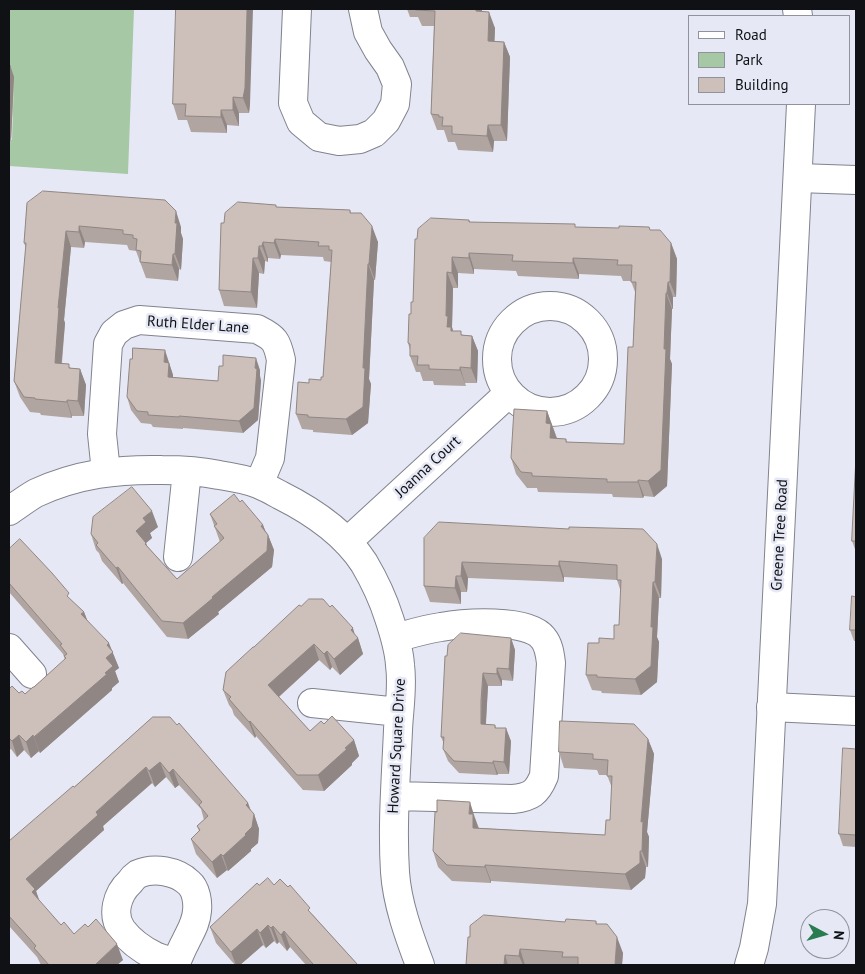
<!DOCTYPE html>
<html>
<head>
<meta charset="utf-8">
<style>
  body { margin:0 }
  #map { position:relative; width:865px; height:974px; overflow:hidden; background:#e6e9f5; font-family:"PT Sans",sans-serif }
  canvas { display:block }
  .frame { position:absolute; inset:0; border:10px solid #101115; pointer-events:none }
  .legend { position:absolute; left:688px; top:15px; width:162px; height:90px; box-sizing:border-box; background:#e6e9f5; border:1px solid #90939b; margin:0; padding:6px 9px; list-style:none; font-size:15px; color:#101115 }
  .legend li { display:flex; align-items:center; gap:10px; height:25px }
  .legend b { width:25px; border:1px solid #90939b }
  .north { position:absolute; left:800px; top:909px; width:50px; height:50px; box-sizing:border-box; background:#e6e9f5; border:1px solid #90939b; border-radius:50%; rotate:96deg; font-size:14px; font-weight:700; line-height:20px; text-align:center; color:#101115 }
  .north::after { content:''; display:block; margin:auto; width:18px; height:22px; background:#297c4f; clip-path:polygon(50% 0,100% 100%,50% 72%,0 100%) }
</style>
</head>
<body>
<div id="map">
<canvas width="865" height="974"></canvas>
<div class="frame"></div>
<ul class="legend">
<li><b style="height:6px;background:#fff"></b>Road</li>
<li><b style="height:14px;background:#a6c8a5"></b>Park</li>
<li><b style="height:14px;background:#cdc0bb"></b>Building</li>
</ul>
<div class="north">N</div>
</div>
<script>
const ctx = document.querySelector('canvas').getContext('2d');
ctx.lineJoin = 'round';
function fillPath(path, color) { ctx.fillStyle = color; ctx.fill(path, 'evenodd'); }
function strokePath(path, color, width, dash) { ctx.strokeStyle = color; ctx.lineWidth = width; ctx.lineCap = dash ? 'butt' : 'round'; ctx.setLineDash(dash || []); ctx.stroke(path); }
function write(font, color, halo, rows, align = 'center') {
  ctx.font = font + ' "PT Sans",sans-serif'; ctx.lineWidth = 5; ctx.setLineDash([]); ctx.textBaseline = 'middle'; ctx.strokeStyle = halo; ctx.fillStyle = color; for (const [text, x, y, turn = 0] of rows) {
    ctx.save(); ctx.translate(x, y); ctx.rotate((+turn || 0) * Math.PI / 180); ctx.textAlign = isNaN(turn) ? turn : align; if (halo) ctx.strokeText(text, 0, 0); ctx.fillText(text, 0, 0); ctx.restore();
  }
}
fillPath(new Path2D(`
  M9,9H134L128,174L9,166V140H12L14,77H9Z`), '#a6c8a5');
const minor = new Path2D(`
  M297,9L293,103L301,122L319,137L339,141L360,139L374,133L386,121L395,104L397,84L390,67L378,50L368,32L363,9
  M798,178L856,180
  M497 359a53 53 0 1 1 106 0a53 53 0 1 1-106 0Z
  M106,472L102,434L108,344L114,333L124,325L139,320L257,329C275,338 277,341 281,360L270,458L259,484
  M9,511C18,505 27,498 36,493C77,474 118,469 162,470C181,470 200,471 219,475C232,477 245,479 258,484C265,487 273,491 280,495C312,511 344,532 364,563C374,580 383,599 389,618C394,633 399,649 400,665C403,687 399,708 398,730C396,777 392,824 395,872C397,903 409,936 420,965
  M347,542L509,393
  M178,557L187,471
  M9,648L32,674
  M312,703L399,712
  M771,707L856,711
  M395,796L513,799C531,797 537,793 544,776L551,663C550,655 549,645 543,638C528,618 463,623 441,627C426,629 410,634 395,638
  M175,964C179,957 181,950 185,943C190,932 196,924 197,911C198,902 196,889 189,883C177,871 154,867 138,874C135,876 132,879 130,882C117,894 111,915 122,930C131,942 143,950 155,956C162,959 170,961 176,965`);
const tertiary = new Path2D(`
  M797,9L798,16
  M749,965L754,948L762,904L801,104`);
strokePath(minor, '#80838d', 30);
strokePath(tertiary, '#80838d', 30);
strokePath(minor, '#fff', 28);
strokePath(tertiary, '#fff', 28);
fillPath(new Path2D(`
  M176,9L250,104L249,113H239V126L227,125V133L191,132L187,120H178L173,104Z
  M407,9H482V12L495,28L494,41L504,42L510,57L507,141H494L493,152L458,150L455,142H448L444,130H437L431,114L434,26H422L418,17H410Z
  M9,65H10L14,77L11,141L9,140Z
  M27,203L181,227V233L183,239L181,270L179,269L178,281L146,278L136,251L129,250L127,245L85,242L84,248L71,247L64,320L65,323L62,363L71,368L80,369L86,385L84,416H72V418L41,415L40,413L30,412L20,397L14,381L26,248L24,243Z
  M277,207L350,210L351,213L378,242L375,280H374L369,379L371,384L368,423L352,435L313,432V430L302,429L296,414L309,383L321,380L323,377L331,262L324,261L323,257L281,255L280,259L268,258V262L265,261L264,274L259,273L257,308L224,306L219,290L224,223Z
  M469,220L470,222L576,227L619,228L649,227L650,230L671,243L677,259L676,297H673V309H672L670,359L672,364L667,486L654,497L644,496L643,498L613,497L612,494L538,492L537,488H527L516,474L511,458L547,411L557,438L566,439L567,442L624,444L633,347L635,292L631,281H623L621,276L579,274V279L518,276L516,271L474,269V274L458,273V288H453L452,327L453,331L463,335L472,336L478,351L477,383H465L466,386L434,385L433,381H423L420,372H416L410,356V350L408,343L411,314L413,302L417,239Z
  M169,363L173,375V378L218,381L260,370V376L261,381L258,420L243,433L183,428V429L153,427L151,424L141,423L131,410L127,397Z
  M856,457V552L852,541Z
  M240,502L263,525L265,530L268,535L274,550L272,567L218,612L219,614L188,639L167,637L123,583L122,584L102,561L99,553L96,550L91,534L158,527L150,533L152,538L146,543L147,546L177,579L220,542L210,514Z
  M424,538L662,559L661,598H659L657,637L659,642L657,682L641,695L602,693L601,691L592,690L586,675L599,643L614,639L619,625L621,592L617,580L564,577V582L468,578L467,592H461V604L430,602L424,586Z
  M9,549L71,600L84,612L87,620L111,650L119,668L115,671L119,682L112,688V690L40,753L39,751L31,758L24,750L17,757L11,749L9,750V686L19,693L25,694L34,687L65,660L63,654L9,592Z
  M856,597V641H854L850,630Z
  M301,606L355,635L358,638L363,654L340,675L332,667L330,670L319,660L279,697L310,731L324,724L354,740L359,756L352,763V765L324,791L303,790L256,736L255,738L234,715L232,709L229,705L223,690L254,647Z
  M511,638L515,650L513,681L502,680V686H488L486,724L495,725L496,728L511,741L509,774H498L497,775L459,773L448,761L443,749L444,744L441,737L447,656Z
  M153,717L248,803L251,811L254,814L259,829L258,843L251,849V851L228,871L227,870L217,878L196,854L191,839L199,831L197,826L204,820L201,809L179,785L175,788L166,777L155,787L152,783L103,826L104,830L36,891L39,901L61,925L74,934L123,960L117,965H41L37,957L9,926V841L74,787Z
  M648,739L654,754L647,832L649,837L648,867H646L645,878L631,890L491,881V883L452,881L438,867L433,851L475,818L479,828L605,835L610,820L612,788L607,775H599L597,770L564,768L559,752Z
  M856,749V847L843,846L839,834Z
  M259,885H274L313,915L358,965H306L290,947L287,951L279,942L277,944L274,941L266,948L263,945L240,965H235L216,943L210,927Z
  M596,921L597,924L623,953L622,965H466L565,922Z`), '#b0a5a1');
fillPath(new Path2D(`
  M247,9H253L250,104L249,113L243,98Z
  M476,9H482L481,27L476,11Z
  M489,12L495,28L494,57L488,41Z
  M504,42L510,57L507,141L501,125Z
  M10,65L14,77L11,141L9,133V89Z
  M233,97L239,113V126L233,110Z
  M221,110L227,125V133L221,117Z
  M488,125L494,141L493,152L487,136Z
  M176,211L181,227V233L183,239L181,270L175,254V223Z
  M79,226L85,242L84,248L79,232Z
  M372,226L378,242L375,280L369,264Z
  M66,231L71,247L64,320L65,323L60,379L55,363L58,308Z
  M275,239L281,255L280,259L274,243Z
  M263,242L268,258V262L262,246Z
  M671,243L677,259L676,297L670,282Z
  M259,246L265,261L264,274L258,258Z
  M469,253L474,269V274L469,258Z
  M173,254L179,269L178,281L172,265Z
  M452,257L458,273V288L452,273Z
  M253,258L259,273L257,308L251,292Z
  M573,258L579,274V279L573,263Z
  M368,264L374,280L369,379L371,384L368,423L352,435L346,419L363,368Z
  M447,272L453,288L452,327L453,331L452,343L447,327L446,316Z
  M668,282L673,297V309L667,293Z
  M666,293L672,309L670,359L672,364L667,486L654,497L648,481L664,349Z
  M472,336L478,351L477,383L471,368Z
  M165,350L173,375L172,390L168,377L164,362Z
  M256,358L260,370V376L261,381L258,420L243,433L239,421L255,368Z
  M460,367L465,383L466,386L460,370Z
  M80,369L86,385L84,416L78,401Z
  M67,400L72,416V418L67,402Z
  M547,411L557,439L550,438L546,423Z
  M638,480L644,496L643,498L638,482Z
  M152,511L158,527L150,533L152,538L146,543L152,559L136,531L143,518Z
  M263,525L268,538V535L274,550L272,567L218,612L219,614L188,639L183,623L212,597Z
  M657,544L662,559L661,598L655,582Z
  M559,561L564,577V582L559,566Z
  M462,562L468,578L467,592L461,576Z
  M118,567L123,583L122,584L116,568Z
  M456,576L461,592V604L455,588Z
  M653,582L659,598L657,637L659,642L657,682L641,695L635,679L651,627Z
  M84,612L90,627L81,614Z
  M353,628L356,639L358,638L363,654L340,675L334,659L351,630Z
  M511,638L515,650L513,681L509,669Z
  M109,643L119,668L115,671L119,682L112,688V690L40,753L34,737L105,673L107,645Z
  M314,644L319,660L274,701L268,685Z
  M327,651L332,667L330,670L324,654Z
  M497,668L502,680V686L497,674Z
  M483,673L488,686L485,736L481,724Z
  M250,721L256,736L255,738L249,722Z
  M506,728L511,741L509,774L504,762Z
  M19,735L24,750L17,757L12,741Z
  M33,735L39,751L31,758L26,742Z
  M648,739L654,754L647,832L649,837L648,867L642,851L641,822Z
  M354,740L359,756L352,763V765L324,791L318,775Z
  M493,761L498,774L497,775L493,763Z
  M160,762L166,777L155,787L149,771Z
  M146,767L152,783L103,826L104,830L36,891L41,905L37,908L26,879L96,812Z
  M173,769L179,785L175,788L169,773Z
  M470,802L475,818L479,830L473,828L469,814Z
  M248,803L253,817L254,814L259,829L258,843L251,849V851L228,871L223,856L245,834L246,805Z
  M640,851L646,867L645,878L631,890L625,874Z
  M221,854L227,870L217,878L212,862Z
  M485,865L491,881V883L485,867Z
  M268,925L274,941L266,948L260,933Z
  M273,926L279,942L277,944L271,928Z
  M257,929L263,945L240,965H236L231,952Z
  M284,931L290,947L287,951L281,935Z
  M617,937L623,953L622,965H615Z
  M117,944L123,960L117,965H95Z
  M520,949L525,965H523L519,956Z
  M505,955L508,965H504Z`), '#908683');
const building = new Path2D(`
  M176,9H247L245,88L243,98L233,97V110H221V117L185,116L186,104H173Z
  M416,9H476V11L489,12L488,41L504,42L501,125H488L487,136L452,134V126H442L443,117H439V115L431,114L435,11L416,10Z
  M9,65H10L9,89Z
  M43,191L165,200L176,211L175,223H177L175,254H173L172,265L140,262L141,251L136,250L137,239L133,238V235L123,234V230L79,226V232L66,231L58,308L59,307L55,363L69,364V368L80,369L78,401L67,400V402L35,399V398L24,397L14,381L26,243H24L27,203Z
  M238,202L276,205V207L350,210V213H361L372,226L369,264H368L363,368H365L363,407L346,419L308,417V415L296,414L298,382L309,383V379L321,380V377H323L332,250H329V246H318L319,242L275,239L274,243L263,242L262,246H259L258,258H253L251,292L219,290L221,223H224L225,213Z
  M431,218L469,220V222L575,224V227L619,228V226L649,227L650,230H660L671,243L670,282H668L667,293H666L664,349H666L661,470L648,481L638,480V482H607V479L532,476V473L521,472L511,458L514,409L547,411L546,423L551,424L550,438L566,439V442L624,444L628,347H633L636,282H631L632,265H617L618,260L573,258V263L512,261L513,255L469,253V258L452,257V273L447,272L446,316H448L447,327H451V331H461V335L472,336L471,368L460,367V370L429,369V365H417L418,356H410V344L408,343L409,314H411V302H413L415,239H417L418,229Z
  M133,348L165,350L164,362L169,363L168,377L218,381L219,366H223V355L256,358L255,368L257,369L254,408L239,421L179,416V417L148,415V412L137,411L127,397L130,359H132Z
  M856,457V541H852Z
  M132,487L152,511L143,518L146,522L136,531L146,543L145,544L177,579L224,538L214,526L217,524L210,514L234,494L240,502L242,500L263,525L261,526L268,535L267,551L212,597L213,598L183,623L162,621L118,567L116,568L96,545L98,543L91,534L93,517Z
  M439,522L569,529V527L643,529L657,544L655,582H653L651,627H653L651,666L635,679L597,677V675H586L588,643H599V638L614,639V625H619L621,580H617V565L559,561V566L462,562L461,576H456L455,588L424,586V538Z
  M20,539L52,573L69,593L67,596L84,612L81,614L109,643L107,645L113,652L106,658L113,666L105,673L107,674L34,737L33,735L26,742L19,735L12,741L9,738V686L10,688L12,686L19,693L22,691L25,694L33,687H34L66,658L64,656L67,654L60,645L62,644L9,583V549Z
  M852,596L856,597V630H850Z
  M309,599H323L330,607L332,605L353,628L351,630L358,638L334,659L327,651L324,654L314,644L268,685L310,731L321,721L324,724L332,716L354,740L345,748L347,749L318,775H297L250,721L249,722L229,699L231,697L223,690L226,672L253,647H254L299,605L301,606Z
  M461,633L511,638L509,669L497,668V674L483,673L481,701V724L495,725V728H506L504,762L493,761V763L454,761L443,749L444,737H441L445,656H447L448,645Z
  M153,717H170L177,725L179,723L248,803L246,805L254,814L252,827L245,834L246,835L223,856L221,854L212,862L191,839L200,830L197,826L208,816L199,805L202,802L173,769L169,773L160,762L149,771L146,767L96,812L98,815L26,879L35,889L32,892L61,925L64,922L74,934L85,924L88,927L96,919L117,944L95,965H49L34,948L36,946L9,916V841L73,786L74,787Z
  M560,721L634,724L648,739L641,822L643,821L642,851H640V863L625,874L485,865V867L447,865L433,851L435,812H437V800L470,802L469,814H473V828L605,835L606,820H610L612,776H607L608,760L593,759V754L559,752Z
  M843,748L856,749V835L839,834Z
  M268,878L274,885L280,879L288,887L290,885L310,908L308,910L358,965H311L313,964L284,931L281,935L273,926L271,928L268,925L260,933L257,929L231,952L210,927L257,883L259,885Z
  M484,915L565,922L566,919L596,921V924H607L617,937L615,965H578V957H562L563,952L520,949L519,956L505,955L504,965H466L468,937H470V926Z`);
fillPath(building, '#cdc0bb');
strokePath(building, '#908683', 1);
write('15px', '#101115', '#e6e9f5', [
  ["Ruth Elder Lane",198,325,4],
  ["Joanna Court",428,467,-43],
  ["Greene Tree Road",780,535,-87],
  ["Howard Square Drive",397,746,-87]
]);
</script>
</body>
</html>
